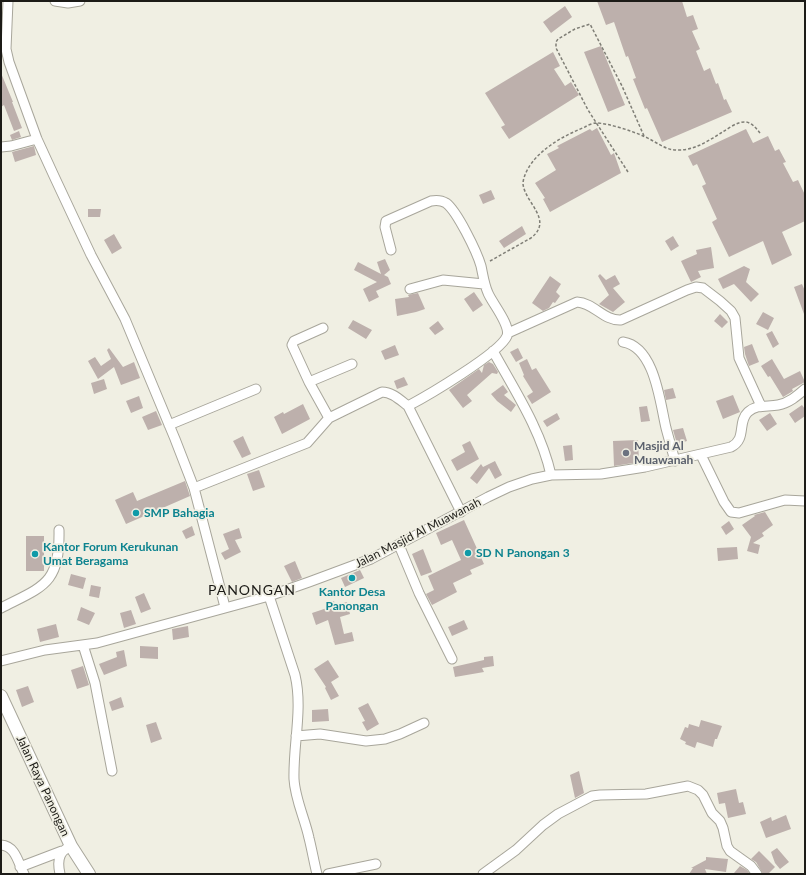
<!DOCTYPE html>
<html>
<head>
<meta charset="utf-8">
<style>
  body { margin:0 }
  #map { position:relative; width:806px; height:875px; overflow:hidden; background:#f0efe3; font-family:Lato,sans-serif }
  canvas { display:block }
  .frame { position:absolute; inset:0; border:2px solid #1c1b17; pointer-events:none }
</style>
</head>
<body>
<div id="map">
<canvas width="806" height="875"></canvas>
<div class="frame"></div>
</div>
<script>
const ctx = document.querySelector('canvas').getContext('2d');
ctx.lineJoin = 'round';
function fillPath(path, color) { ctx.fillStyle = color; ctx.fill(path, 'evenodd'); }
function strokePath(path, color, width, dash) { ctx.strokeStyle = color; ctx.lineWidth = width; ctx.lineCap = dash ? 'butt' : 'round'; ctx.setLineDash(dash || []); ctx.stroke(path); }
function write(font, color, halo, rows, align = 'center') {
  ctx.font = font + ' Lato,sans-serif'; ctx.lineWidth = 3.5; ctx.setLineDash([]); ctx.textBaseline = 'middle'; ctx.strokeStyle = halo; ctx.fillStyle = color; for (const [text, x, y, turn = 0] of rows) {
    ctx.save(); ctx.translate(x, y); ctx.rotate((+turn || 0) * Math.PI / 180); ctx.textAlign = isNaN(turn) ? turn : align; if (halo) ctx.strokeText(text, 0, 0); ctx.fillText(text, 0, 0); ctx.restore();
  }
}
fillPath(new Path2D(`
  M597,1H682L687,17L693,15L698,29L692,31L700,49L696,51L704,71L710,68L716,84L718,83L724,100L726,99L732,112L662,142L647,108L645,109L633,79L636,78L628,56L626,57L614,22L606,25Z
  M565,6L572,17L551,33L543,22Z
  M601,46L625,105L608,112L584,52Z
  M553,52L560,66L554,69L565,86L571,82L579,95L509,139L501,127L505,125L485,93Z
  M1,73L13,102H12L22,128L14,131L4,105L1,107Z
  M597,128L611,155L614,153L621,173L550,212L543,199L545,198L535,183L556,170L547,154L559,148L557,146L590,129L592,131Z
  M746,129L753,143L768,136L775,151L779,149L786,162L783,163L793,182L798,180L805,195V221L782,232L792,255L772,265L763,241L729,257L712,222L717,219L702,186L706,184L697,164L693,166L688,156Z
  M19,131L21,137L12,140L10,135Z
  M34,146L36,155L15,162L12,152Z
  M491,190L495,199L483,204L479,195Z
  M88,209H101L100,217H88Z
  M522,226L526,234L504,248L499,241Z
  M114,234L122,248L112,254L104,240Z
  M673,236L679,246L671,251L665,241Z
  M711,247L714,268L698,271L701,277L691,282L681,261L697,254L696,250Z
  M385,259L390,270L384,275L388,277L391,284L376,291L379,297L369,302L363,289L377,282L354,270L358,262L381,274L377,262Z
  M744,266L750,269L746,282L759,294L751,302L734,284L723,289L718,279Z
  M600,274L606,280L615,275L620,284L613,288L625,302L613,312L599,304L609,295L598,276Z
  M550,276L561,284L556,292L560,296L555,303L553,302L549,308L543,311L532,303Z
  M802,284L805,291L804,314L794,287Z
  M474,292L483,305L473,312L464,299Z
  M418,293L425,309L416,312L397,316L395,299L409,297L408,295Z
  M763,312L774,318L768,330L756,324Z
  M720,314L728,322L722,328L714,321Z
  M353,320L372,330L366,339L348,328Z
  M438,321L444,329L435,335L429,328Z
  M772,331L779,344L773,348L766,334Z
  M752,344L759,362L749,366L745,354L744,347Z
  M395,345L399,355L385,360L381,351Z
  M109,348L123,367L134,362L140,378L121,385L114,367L98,379L88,361L95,357L101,366L111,359L107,350Z
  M518,348L523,358L516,362L510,352Z
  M527,359L532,370L536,368L551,392L532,404L527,396L533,392L523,376L524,375L519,363Z
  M772,359L784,379L800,371L805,382L792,389L793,391L783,397L770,376L768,377L761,366Z
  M489,362L493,364L498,372L497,374L492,373L467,395L472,401L463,408L449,390L479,369L482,373L484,365Z
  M404,377L408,385L397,389L394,381Z
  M104,379L107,389L94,394L91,383Z
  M503,385L508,392L504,395L516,405L511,412L497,401L491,394Z
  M673,388L676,398L666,400L664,390Z
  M733,395L740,412L723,419L716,401Z
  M139,396L143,408L131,413L126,401Z
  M303,404L310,419L282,434L274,417L283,412L284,414Z
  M802,405L805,409V416L795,423L789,414Z
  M647,406L650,421L641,422L639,407Z
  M156,411L162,425L148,430L142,417Z
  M557,413L560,419L547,427L543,421Z
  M770,413L777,424L767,431L759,420Z
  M683,428L687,441L677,444L673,430Z
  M243,436L251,454L242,458L233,441Z
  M638,440L639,462L614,466L613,441Z
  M470,441L479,459L457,471L451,460L465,452L462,445Z
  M572,445L573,460L565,461L563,446Z
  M495,461L502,475L495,479L489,468L477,484L470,478L481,464L483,467Z
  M259,470L265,487L253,491L247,474Z
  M185,481L190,496L126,524L115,500L133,492L137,501Z
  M765,512L773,525L762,533L764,536L753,543L760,545L758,554L747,551L751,537L742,525L755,516L754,515Z
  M464,520L484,564L470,570L472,574L453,583L457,592L432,605L426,594L434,590L428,576L461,560L452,540L441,545L436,533Z
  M729,521L734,529L726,535L721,527Z
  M192,526L195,535L186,539L182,531Z
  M239,528L242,538L235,540L241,552L225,560L221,553L229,549L223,534Z
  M26,536H44V571H26Z
  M737,547L738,559L718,561L717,548Z
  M423,549L432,572L421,576L412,554Z
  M295,561L302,578L292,582L284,566Z
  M360,570L364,578L345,587L341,578Z
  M71,574L86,578L83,589L68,585Z
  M91,585L101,587L99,598L89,596Z
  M144,593L151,609L141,613L135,597Z
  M334,601L335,605L347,602L350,614L340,617L344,634L352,632L354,641L335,645L328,620L316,625L312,613L327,608L326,604Z
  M81,607L95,613L89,625L77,620Z
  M131,610L136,624L124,628L120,613Z
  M464,620L468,629L452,636L448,627Z
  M56,624L59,637L40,642L37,629Z
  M188,626L189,637L173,640L172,629Z
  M140,646L158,647V659L140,658Z
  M124,650L127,666L104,675L99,664L117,657L116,652Z
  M493,656L494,666L482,668L484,672L455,677L453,667L484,660V657Z
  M328,660L339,677L331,682L339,696L331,700L325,688L326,687L314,669Z
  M83,666L89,685L77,689L71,670Z
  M28,686L34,702L22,707L16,690Z
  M121,697L124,707L112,711L109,702Z
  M368,703L379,724L367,731L362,722L365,721L358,708Z
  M328,709L329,721L312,722V710Z
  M701,720L722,726L717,739H715L713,747L697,742L695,748L685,744L686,742L680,739L685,727L688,728L689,724L699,727Z
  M156,722L162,739L151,743L146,725Z
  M579,771L584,793L575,798L570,775Z
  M736,789L739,803L743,802L746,814L728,818L725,803L719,804L717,793Z
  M786,815L791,829L766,838L760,822L771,817L772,821Z
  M777,848L789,862L780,869L775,863L771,852Z
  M759,851L775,867L768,874H763L756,862L751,859Z
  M706,857L728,859L726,872L705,869L707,874H689L693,868H691L706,860Z
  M740,866L747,870L750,874H737L738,873H734Z`), '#bdb0ac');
const minor = new Path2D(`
  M8,1L6,49L9,62L37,139L54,176L91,255L125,319L175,439L194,488L225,607
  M55,1L68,3L80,1
  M1,147L11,146L37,139
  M391,250L385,227L386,221L431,201C436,200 441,200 446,203C457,211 477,252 481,266C483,275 484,284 488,293C492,303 511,325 507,336C500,353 427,396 408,406
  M410,289L443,280L484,284
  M508,333L577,302C594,303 604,321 621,320L687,290L696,287L703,288L720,301L731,311L735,318L739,358L761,406
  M623,342C655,347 660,403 666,428C669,439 672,450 675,461
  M493,351C515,391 541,430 551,475
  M309,382L352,364
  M329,418L382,392C392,392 400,400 408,406L461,512
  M169,425L256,389
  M701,455L724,502L731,512L739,513L785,500L805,501
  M194,488L307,443L329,418L309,382L292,345L294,341L323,328
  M399,545L419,593L452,659
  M269,596L295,675C303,709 293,744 294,779C295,799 305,819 309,838C312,850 314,862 317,874
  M1,608C44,586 60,584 59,530
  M83,645L95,683L112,771
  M1,661L45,650L97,643L269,596L309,582L371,559L488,497L509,487L532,479L551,475L601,474L645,467L731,447C747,439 737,422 748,412C757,404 767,407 778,405C789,403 797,396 805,389
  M296,736L320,734L366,741L385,739L400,734L424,723
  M1,845C16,846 18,863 24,874
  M20,867L62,851
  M60,874C58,865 57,854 66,849
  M328,874L376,864
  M483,874L516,850L543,825L558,814L592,796L600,795L646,794L688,786L698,790L703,795L712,813L720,821L723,828L727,846L730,851L751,866L757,874`);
const major = new Path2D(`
  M1,696L71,846L89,874`);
strokePath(minor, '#a8a69b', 11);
strokePath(major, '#a8a69b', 14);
strokePath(new Path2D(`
  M628,172L588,110L556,48V42L558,39L575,29L590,24L622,86L644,136
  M490,261L531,238C554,220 525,203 523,184C523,176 529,166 534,160C548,144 566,135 585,127C588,125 593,123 596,123C608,123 632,131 643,136C656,141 665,151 679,150C695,150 708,141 721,133C728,129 737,121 746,122C752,123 756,128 760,133`), '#7f7e76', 1.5, [3, 2]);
strokePath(minor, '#fff', 9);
strokePath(major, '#fff', 12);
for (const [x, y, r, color] of [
  [626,453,4,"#6b7280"],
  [136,513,4,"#0f9aa8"],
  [468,553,4,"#0f9aa8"],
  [35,554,4,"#0f9aa8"],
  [352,578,4,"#0f9aa8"]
]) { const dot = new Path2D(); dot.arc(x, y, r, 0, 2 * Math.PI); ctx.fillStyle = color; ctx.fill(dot); strokePath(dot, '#f0efe3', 1.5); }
write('bold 12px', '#5b616d', '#f0efe3', [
  ["Masjid Al",634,446],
  ["Muawanah",634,460]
], 'left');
write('bold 12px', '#0d838f', '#f0efe3', [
  ["SMP Bahagia",144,513],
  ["Kantor Forum Kerukunan",43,547],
  ["Umat Beragama",43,561],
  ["SD N Panongan 3",476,553],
  ["Kantor Desa",352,592,"center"],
  ["Panongan",352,606,"center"]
], 'left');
write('12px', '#1c1b17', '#f0efe3', [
  ["Jalan Masjid Al Muawanah",418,533,-27],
  ["Jalan Raya Panongan",43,786,65]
]);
ctx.letterSpacing = '1px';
write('14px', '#1c1b17', '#f0efe3', [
  ["PANONGAN",252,590]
]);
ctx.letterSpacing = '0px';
</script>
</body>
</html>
